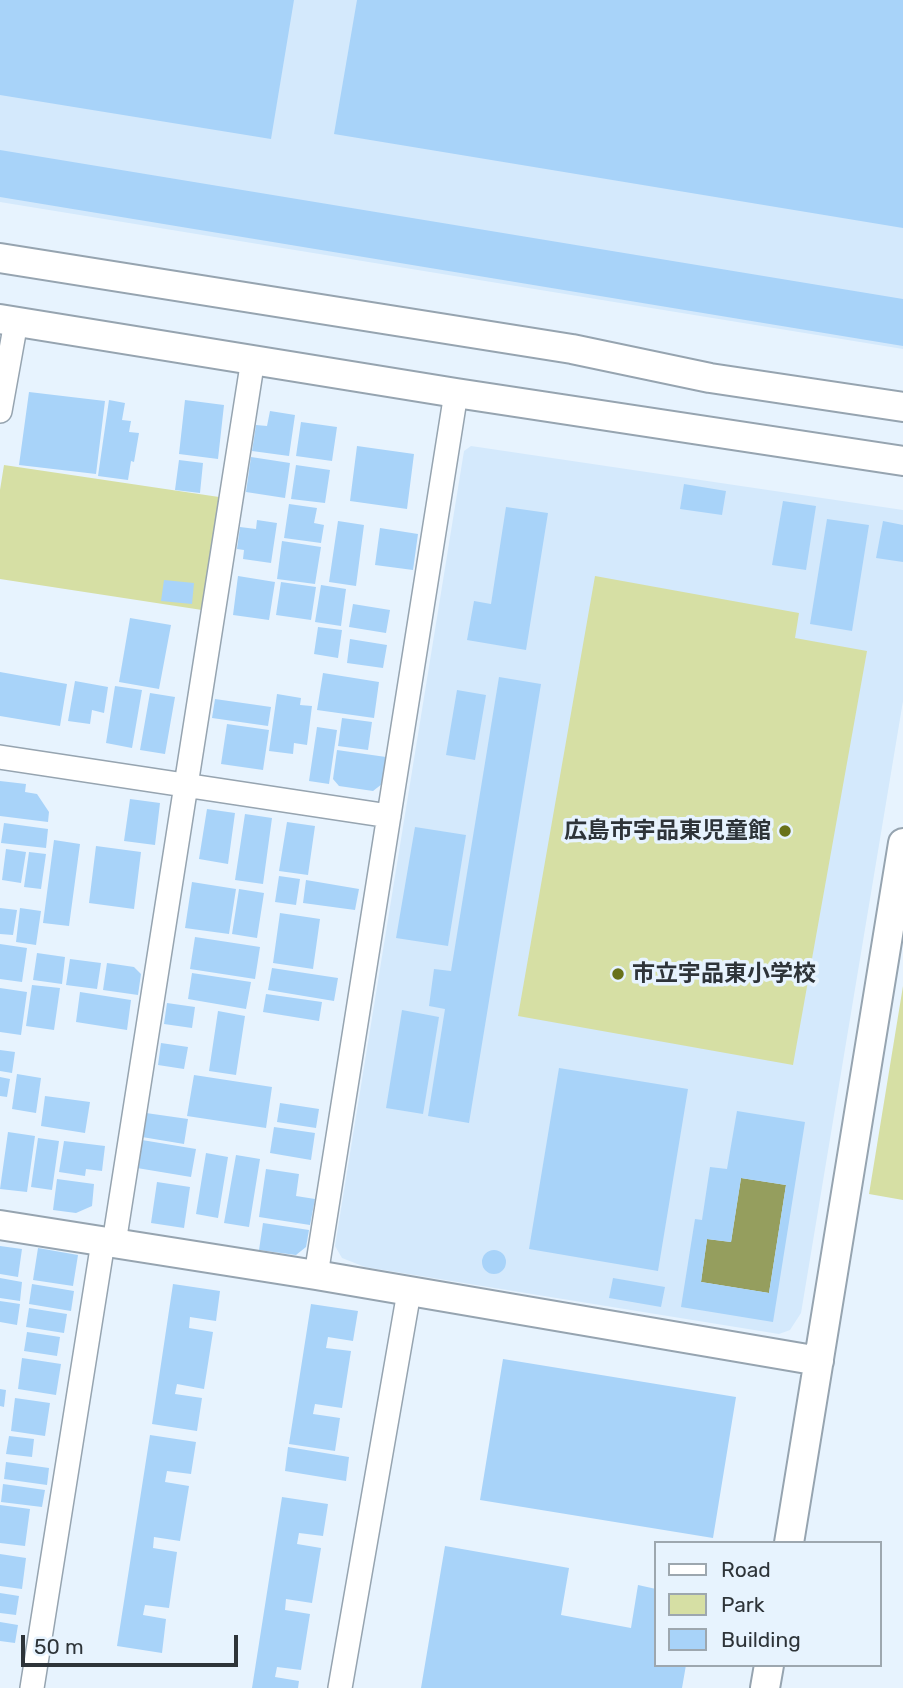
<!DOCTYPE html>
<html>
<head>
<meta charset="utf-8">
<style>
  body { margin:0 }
  #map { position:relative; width:903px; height:1688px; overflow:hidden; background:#e7f3fe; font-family:Rubik,sans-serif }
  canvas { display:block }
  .legend { position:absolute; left:654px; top:1541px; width:228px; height:126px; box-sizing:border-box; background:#e7f3fe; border:2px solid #9da7af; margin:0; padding:9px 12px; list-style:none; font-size:21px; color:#2e3439 }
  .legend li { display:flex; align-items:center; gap:14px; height:35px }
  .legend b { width:35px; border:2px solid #9da7af }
  .scale { position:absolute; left:21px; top:1635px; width:217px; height:32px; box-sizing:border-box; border:4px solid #2e3439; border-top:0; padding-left:9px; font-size:21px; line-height:24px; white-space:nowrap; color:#2e3439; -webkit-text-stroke:5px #e7f3fe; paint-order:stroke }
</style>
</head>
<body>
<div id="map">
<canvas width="903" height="1688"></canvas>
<ul class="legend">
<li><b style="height:9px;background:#fff"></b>Road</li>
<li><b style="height:19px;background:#d6dfa4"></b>Park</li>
<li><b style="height:19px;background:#a8d3f9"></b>Building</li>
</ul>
<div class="scale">50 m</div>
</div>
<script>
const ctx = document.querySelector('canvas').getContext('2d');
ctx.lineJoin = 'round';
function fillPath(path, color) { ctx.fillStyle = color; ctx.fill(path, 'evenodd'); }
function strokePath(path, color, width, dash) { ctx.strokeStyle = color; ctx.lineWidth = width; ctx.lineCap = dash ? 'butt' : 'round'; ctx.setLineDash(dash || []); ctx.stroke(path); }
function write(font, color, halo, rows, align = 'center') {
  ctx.font = font + ' Rubik,"Noto Sans JP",sans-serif'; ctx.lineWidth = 7; ctx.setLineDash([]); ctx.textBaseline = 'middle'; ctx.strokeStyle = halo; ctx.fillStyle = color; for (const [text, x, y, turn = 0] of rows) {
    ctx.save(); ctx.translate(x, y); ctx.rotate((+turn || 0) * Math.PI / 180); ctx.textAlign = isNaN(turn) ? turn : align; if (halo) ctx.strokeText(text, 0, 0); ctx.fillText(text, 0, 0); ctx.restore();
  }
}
fillPath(new Path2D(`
  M0,0H903V349L0,202Z
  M471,446L903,510V701L801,1313L790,1330L779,1334L365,1267L342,1258L335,1246L464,451Z`), '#d4e9fc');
fillPath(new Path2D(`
  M4,465L219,497L202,610L0,579V490Z
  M595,576L799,613L795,638L867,651L793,1065L518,1016Z
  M903,986V1200L869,1194Z`), '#d6dfa4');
fillPath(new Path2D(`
  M741,1178L786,1185L769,1293L701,1282L707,1239L731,1242Z`), '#959e5e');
fillPath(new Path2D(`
  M0,0H294L271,139L0,95Z
  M357,0H903V228L334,134Z
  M0,150L903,299V346L0,197Z
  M29,392L105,401L96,474L19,465Z
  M109,400L125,403L122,420L131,421L129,432L139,433L134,462L131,461L128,480L98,476Z
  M185,400L224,405L218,459L179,454Z
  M270,411L295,415L289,456L252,451L256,425L267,426Z
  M301,422L337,427L332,461L296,456Z
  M357,446L414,454L407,509L350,501Z
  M251,457L290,463L285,498L246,492Z
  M179,460L203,463L200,493L175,490Z
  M296,465L330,470L325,503L291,499Z
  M684,484L726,491L722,515L680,509Z
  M783,501L816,506L806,570L772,565Z
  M289,504L317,508L314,523L324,525L321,543L284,538Z
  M506,507L548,513L526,650L467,640L474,601L491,604Z
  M827,519L869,525L852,631L810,624Z
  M257,520L277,523L271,563L243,559L244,550L237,549L240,527L256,529Z
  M338,521L364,525L356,586L329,582Z
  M883,521L903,525V562L876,558Z
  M380,528L418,534L413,570L375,565Z
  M282,541L321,547L315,584L277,579Z
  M238,576L275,582L269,620L233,615Z
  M164,580L194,583L192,604L161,601Z
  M281,582L316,587L311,620L276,615Z
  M321,585L346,589L341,626L315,622Z
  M353,604L390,610L386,633L349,627Z
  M130,618L171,625L159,689L119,682Z
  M318,627L342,630L338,658L314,654Z
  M350,639L387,645L383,668L347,663Z
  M0,672L67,684L60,726L0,716Z
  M323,673L379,682L374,718L317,710Z
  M499,677L541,684L469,1123L428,1116L445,1009L429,1006L434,969L451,971Z
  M75,681L108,687L104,713L92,710L90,724L68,721Z
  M115,686L142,690L132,748L106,743Z
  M457,690L486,695L475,760L446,755Z
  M150,693L175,697L165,754L140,750Z
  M277,694L301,698L300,705L312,706L307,745L294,743L293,754L269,751Z
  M215,699L271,707L268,726L212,718Z
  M342,718L372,722L368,750L338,746Z
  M227,724L269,730L263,770L221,764Z
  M317,727L337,730L329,784L309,781Z
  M337,750L386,757L382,784L373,791L339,786L333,779Z
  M0,781L26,784L25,792L37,794L49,812L48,822L0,816Z
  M130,799L160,803L155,845L124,841Z
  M207,809L235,813L228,864L199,859Z
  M245,814L272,818L263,884L235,880Z
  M287,822L315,826L308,875L279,871Z
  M4,823L48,829L46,848L1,843Z
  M415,827L466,835L448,946L396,938Z
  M54,840L80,844L69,926L43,923Z
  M96,846L141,852L134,909L89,903Z
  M6,849L26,852L21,883L2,880Z
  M29,852L46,854L41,889L24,887Z
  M279,876L300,879L296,905L275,902Z
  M306,880L359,889L355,910L303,903Z
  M192,882L236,889L229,934L185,928Z
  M239,889L264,893L257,938L232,934Z
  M0,908L17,910L13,935L0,934Z
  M20,908L41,911L36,945L16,942Z
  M280,913L320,919L313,969L273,963Z
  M195,937L260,947L255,979L190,969Z
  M0,944L27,948L22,982L0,979Z
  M37,953L65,957L62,984L33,980Z
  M70,959L101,963L97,989L66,985Z
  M107,963L134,967L141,974L138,995L103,990Z
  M272,968L338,978L334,1001L268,990Z
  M192,973L251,982L246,1009L188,999Z
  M32,985L60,988L54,1030L26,1026Z
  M0,988L27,992L21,1035L0,1032Z
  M80,992L131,1000L127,1030L76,1022Z
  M266,994L322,1002L319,1021L263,1012Z
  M167,1003L195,1007L192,1028L164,1024Z
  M402,1010L439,1017L423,1114L386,1108Z
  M218,1011L245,1016L236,1075L209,1071Z
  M161,1043L188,1047L184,1069L158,1065Z
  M0,1050L15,1052L12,1073L0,1071Z
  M559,1068L688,1089L658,1271L529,1249Z
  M17,1074L41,1078L36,1113L12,1109Z
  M194,1075L272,1087L266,1128L187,1116Z
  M0,1077L10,1079L7,1097L0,1096Z
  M45,1096L90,1102L85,1133L41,1126Z
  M280,1103L319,1109L316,1128L277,1122Z
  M737,1111L805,1122L773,1322L681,1307L695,1219L702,1220L710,1167L727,1169ZM741,1178L786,1185L769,1293L701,1282L707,1239L731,1242Z
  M146,1113L188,1119L184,1144L142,1137Z
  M274,1127L315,1133L311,1160L270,1153Z
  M8,1132L35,1136L27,1192L0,1189Z
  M38,1138L59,1141L52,1190L31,1187Z
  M142,1140L196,1149L191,1177L137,1168Z
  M64,1141L105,1146L102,1171L86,1169L85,1176L59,1172Z
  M206,1153L228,1157L218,1218L196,1214Z
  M236,1155L260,1159L249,1227L224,1223Z
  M266,1169L299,1174L296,1196L315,1199L310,1225L259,1217Z
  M57,1179L94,1184L92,1206L76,1213L53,1210Z
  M157,1182L190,1187L184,1228L151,1223Z
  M263,1223L309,1230L306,1247L296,1255L259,1250Z
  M0,1246L22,1249L18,1277L0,1274Z
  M38,1248L78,1255L73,1286L33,1280Z
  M482 1262a12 12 0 1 1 24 0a12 12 0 1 1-24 0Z
  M0,1278L22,1282L20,1301L0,1298Z
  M613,1278L665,1287L661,1307L609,1298Z
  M32,1284L74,1291L71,1311L29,1304Z
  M173,1284L220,1291L216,1321L190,1317L189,1328L213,1332L204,1389L177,1384L175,1394L202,1398L197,1431L152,1424Z
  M0,1301L20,1304L17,1325L0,1322Z
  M311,1304L358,1311L353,1341L328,1337L326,1348L351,1351L342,1408L315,1404L313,1414L340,1418L335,1451L289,1444Z
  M29,1308L67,1314L64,1333L26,1327Z
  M27,1332L60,1337L57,1356L24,1351Z
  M22,1358L61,1364L56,1395L18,1389Z
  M503,1359L736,1397L713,1538L480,1500Z
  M0,1389L6,1390L4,1407L0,1406Z
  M15,1398L50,1403L45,1436L11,1431Z
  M150,1435L196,1442L191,1474L167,1471L165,1482L189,1486L180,1541L154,1537L153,1548L177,1552L169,1608L145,1605L143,1615L166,1619L162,1653L117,1646Z
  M9,1436L34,1439L32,1457L6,1454Z
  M288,1447L349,1457L346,1481L285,1471Z
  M6,1462L49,1468L47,1485L4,1479Z
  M3,1484L45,1490L42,1507L1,1502Z
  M282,1497L328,1504L323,1536L299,1533L297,1544L321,1548L312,1603L286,1599L285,1610L310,1614L301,1670L277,1667L275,1677L299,1681L298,1688H252Z
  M0,1505L30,1509L25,1546L0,1543Z
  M445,1546L569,1568L561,1615L631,1628L638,1585L656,1589V1665H686L682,1688H421Z
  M0,1554L26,1558L22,1589L0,1586Z
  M0,1593L19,1596L16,1615L0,1613Z
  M0,1622L18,1625L15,1643L0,1641Z`), '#a8d3f9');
const minor = new Path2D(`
  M0,411L16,322
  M0,757L389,816
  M114,1243L253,359
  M316,1275L456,393
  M32,1688L103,1242
  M340,1688L409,1292`);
const tertiary = new Path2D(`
  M0,258L572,349L710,378L903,407
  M0,319L456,393L903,461
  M0,1225L316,1275L819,1361
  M789,1543L903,843
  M765,1688L769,1665`);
strokePath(minor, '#96a4b0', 26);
strokePath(tertiary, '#96a4b0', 32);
strokePath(minor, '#fff', 23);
strokePath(tertiary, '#fff', 28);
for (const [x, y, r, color] of [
  [785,831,7,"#68711a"],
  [618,974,7,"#68711a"]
]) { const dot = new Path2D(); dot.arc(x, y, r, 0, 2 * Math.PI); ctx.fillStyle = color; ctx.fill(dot); strokePath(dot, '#e7f3fe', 2.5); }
write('bold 23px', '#2e3439', '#e7f3fe', [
  ["広島市宇品東児童館",771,831],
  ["市立宇品東小学校",632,974,"left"]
], 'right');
</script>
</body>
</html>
